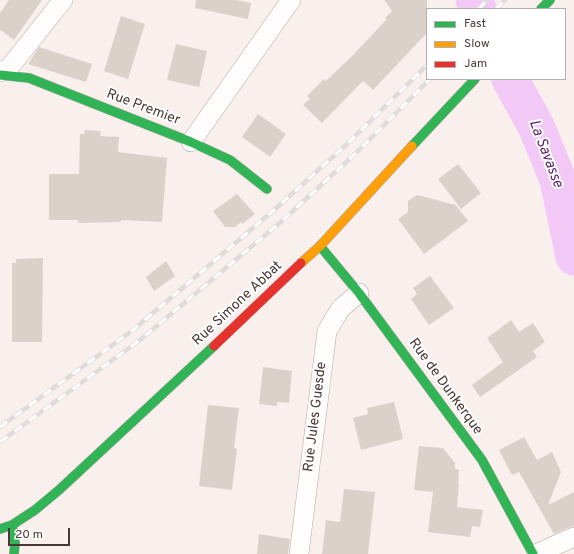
<!DOCTYPE html>
<html>
<head>
<meta charset="utf-8">
<style>
  body { margin:0 }
  #map { position:relative; width:574px; height:554px; overflow:hidden; background:#f9f0ee; font-family:Overpass,sans-serif }
  canvas { display:block }
  .legend { position:absolute; left:426px; top:8px; width:140px; height:72px; box-sizing:border-box; background:#fff; border:1px solid #b6afaf; margin:0; padding:5px 7px; list-style:none; font-size:12px; color:#493836 }
  .legend li { display:flex; align-items:center; gap:8px; height:20px }
  .legend b { width:20px; border:1px solid #b6afaf }
  .scale { position:absolute; left:8px; top:528px; width:62px; height:18px; box-sizing:border-box; border:2px solid #493836; border-top:0; padding-left:5px; font-size:12px; line-height:14px; white-space:nowrap; color:#493836; -webkit-text-stroke:3px #fff; paint-order:stroke }
</style>
</head>
<body>
<div id="map">
<canvas width="574" height="554"></canvas>
<ul class="legend">
<li><b style="height:5px;background:#30b455"></b>Fast</li>
<li><b style="height:5px;background:#ff9f0a"></b>Slow</li>
<li><b style="height:5px;background:#e5322d"></b>Jam</li>
</ul>
<div class="scale">20 m</div>
</div>
<script>
const ctx = document.querySelector('canvas').getContext('2d');
ctx.lineJoin = 'round';
function strokePath(path, color, width, dash) { ctx.strokeStyle = color; ctx.lineWidth = width; ctx.lineCap = dash ? 'butt' : 'round'; ctx.setLineDash(dash || []); ctx.stroke(path); }
function fillPath(path, color) { ctx.fillStyle = color; ctx.fill(path, 'evenodd'); }
function write(font, color, halo, rows, align = 'center') {
  ctx.font = font + ' Overpass,sans-serif'; ctx.lineWidth = 4; ctx.setLineDash([]); ctx.textBaseline = 'middle'; ctx.strokeStyle = halo; ctx.fillStyle = color; for (const [text, x, y, turn = 0] of rows) {
    ctx.save(); ctx.translate(x, y); ctx.rotate((+turn || 0) * Math.PI / 180); ctx.textAlign = isNaN(turn) ? turn : align; if (halo) ctx.strokeText(text, 0, 0); ctx.fillText(text, 0, 0); ctx.restore();
  }
}
strokePath(new Path2D(`
  M474,0L478,9
  M510,79L536,126L558,180L574,257`), '#f1c8f6', 37);
fillPath(new Path2D(`
  M9,0H42L14,40L0,30V13Z
  M196,0H236L251,3L248,19L195,8Z
  M384,0H427V33L373,90L363,81L322,123L303,105L310,99L307,96L324,79L326,81L353,55L387,19L385,18L392,11Z
  M121,16L145,24L128,79L104,71Z
  M176,44L207,51L199,87L167,80Z
  M39,47L92,64L86,82L28,64Z
  M258,114L286,134L270,157L242,137Z
  M85,130L101,131L100,136L119,137L118,152L167,158L162,222L121,220V222L78,223V220H49V174H79L80,134H84Z
  M458,164L481,193L461,209L438,179Z
  M237,194L255,214L242,224L241,222L235,227H225L213,211Z
  M417,195L456,205L468,221L424,254L398,219L408,212V201Z
  M43,258L42,342H12V263H16V259Z
  M166,261L175,276L154,291L146,277Z
  M430,276L454,308L429,325L411,299L417,294L413,288Z
  M511,320L519,332L533,323L545,342L533,351L537,357L480,397L472,385L503,362L487,338Z
  M263,367L292,371L289,403L277,402V406L259,404Z
  M394,402L403,439L361,450L353,418L368,414L367,408Z
  M208,405L239,408L234,448L237,449L232,490L199,486Z
  M524,437L537,460L552,452L561,472L548,505L574,492V526L570,527L554,534L519,472L512,475L499,450Z
  M419,446L443,448L455,463V469L459,470L458,484H459L457,507L483,510L480,527L472,526L470,537L428,532L433,492L414,490Z
  M344,489L375,492L368,554H322L326,520L340,522Z
  M259,534L290,539L288,554H257Z`), '#dbd1cb');
const street = new Path2D(`
  M0,72L9,68L63,0
  M191,142L291,0
  M299,554L327,331L341,308L359,293
  M536,554L574,537`);
const fast = new Path2D(`
  M541,9L550,0
  M0,75L29,78L191,142L230,160L267,189
  M412,146L475,79
  M320,246L359,293L482,460L533,554
  M12,525L15,543L14,554
  M0,529L12,525L35,510L59,490L214,346`);
const slow = new Path2D(`
  M301,263L320,246L412,146`);
const jam = new Path2D(`
  M214,346L301,263`);
strokePath(street, '#b2a6a5', 20);
strokePath(fast, '#b2a6a5', 10);
strokePath(slow, '#b2a6a5', 10);
strokePath(jam, '#b2a6a5', 10);
strokePath(street, '#fefdfc', 19);
strokePath(fast, '#30b455', 9);
strokePath(slow, '#ff9f0a', 9);
strokePath(jam, '#e5322d', 9);
const rail = new Path2D(`
  M479,9L487,0
  M496,9L505,0
  M0,427L133,330L273,211L346,145L427,65
  M0,442L140,340L282,221L355,154L430,79`);
strokePath(rail, '#dfdbda', 4.5);
strokePath(rail, '#fff', 3, [9]);
write('14px', '#493836', '#fff', [
  ["Rue Premier",143,108,21],
  ["Rue Simone Abbat",238,304,-43],
  ["Rue de Dunkerque",445,387,54],
  ["Rue Jules Guesde",316,417,-83]
]);
write('italic 15px', '#5e1e6b', '#fff', [
  ["La Savasse",545,154,69]
]);
</script>
</body>
</html>
